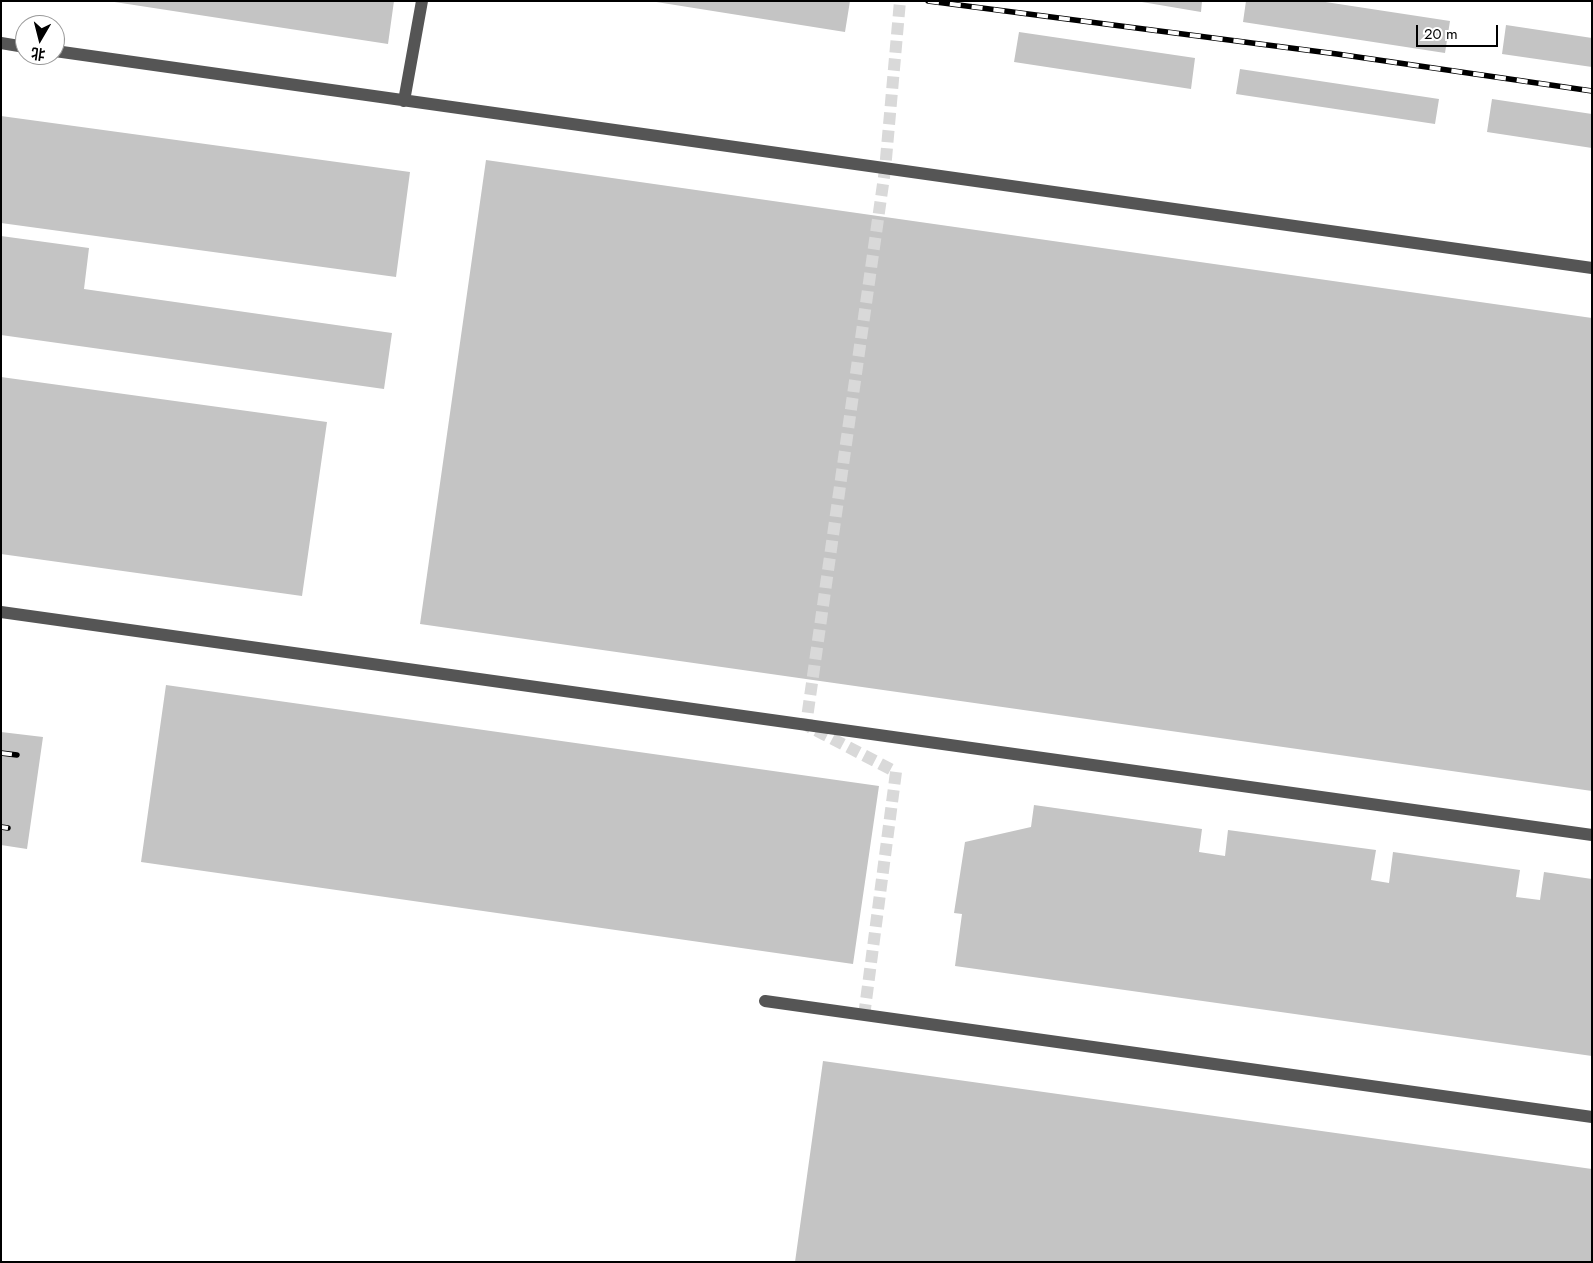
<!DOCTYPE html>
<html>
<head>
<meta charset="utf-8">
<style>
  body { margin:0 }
  #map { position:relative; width:1593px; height:1263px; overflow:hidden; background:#fff; font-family:Jost,"Noto Sans SC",sans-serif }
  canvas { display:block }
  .frame { position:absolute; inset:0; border:2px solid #000; pointer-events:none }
  .north { position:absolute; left:15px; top:15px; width:50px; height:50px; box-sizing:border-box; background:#fff; border:1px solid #999; border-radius:50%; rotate:188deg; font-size:14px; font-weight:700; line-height:20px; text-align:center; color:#000 }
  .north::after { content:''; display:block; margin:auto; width:18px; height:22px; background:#000; clip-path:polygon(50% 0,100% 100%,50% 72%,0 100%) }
  .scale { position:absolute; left:1416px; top:25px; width:82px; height:22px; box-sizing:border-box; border:2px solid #000; border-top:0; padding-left:6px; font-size:15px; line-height:18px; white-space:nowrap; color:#000; -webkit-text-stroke:4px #fff; paint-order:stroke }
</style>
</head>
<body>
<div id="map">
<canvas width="1593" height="1263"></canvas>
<div class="frame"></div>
<div class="north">北</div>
<div class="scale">20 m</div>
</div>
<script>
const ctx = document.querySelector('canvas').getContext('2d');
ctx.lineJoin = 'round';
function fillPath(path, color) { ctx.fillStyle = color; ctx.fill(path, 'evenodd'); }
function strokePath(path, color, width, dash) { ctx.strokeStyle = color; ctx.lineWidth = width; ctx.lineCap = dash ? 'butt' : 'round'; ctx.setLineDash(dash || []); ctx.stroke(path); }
fillPath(new Path2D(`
  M108,1H394L388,44Z
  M650,1H850L845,32Z
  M1136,1H1202L1201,12Z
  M1246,1H1319L1450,21L1445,53L1243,22Z
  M1506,25L1592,38V67L1502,54Z
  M1019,32L1195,58L1191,89L1014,62Z
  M1240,69L1439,99L1435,124L1236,94Z
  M1492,99L1592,114V148L1487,132Z
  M1,116L410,172L396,277L1,223Z
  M486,160L1592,318V791L420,624Z
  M1,236L89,248L84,289L392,333L384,389L1,335Z
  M1,377L327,422L302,596L1,554Z
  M166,685L879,786L853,964L141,862Z
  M1,732L43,737L27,849L1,845Z
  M1034,805L1202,829L1199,852L1225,856L1228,830L1376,850L1371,880L1389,883L1393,852L1520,870L1516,897L1540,900L1544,872L1592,879V1056L955,966L962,914L954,913L965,842L1031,827Z
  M823,1061L1592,1169V1262H795Z`), '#c4c4c4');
strokePath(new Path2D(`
  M864,1016L896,772L806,725L885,170L900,1`), '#d9d9d9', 12, [12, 6]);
strokePath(new Path2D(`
  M1,43L25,47
  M55,51L1592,268
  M404,101L422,1
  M1,612L1592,835
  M765,1001L1592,1117`), '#555', 12);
const rail = new Path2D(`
  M928,1L1337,54L1592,91
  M1,753L17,755
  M1,827L8,828`);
strokePath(rail, '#000', 5.5);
strokePath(rail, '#fff', 4, [11]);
</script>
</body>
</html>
